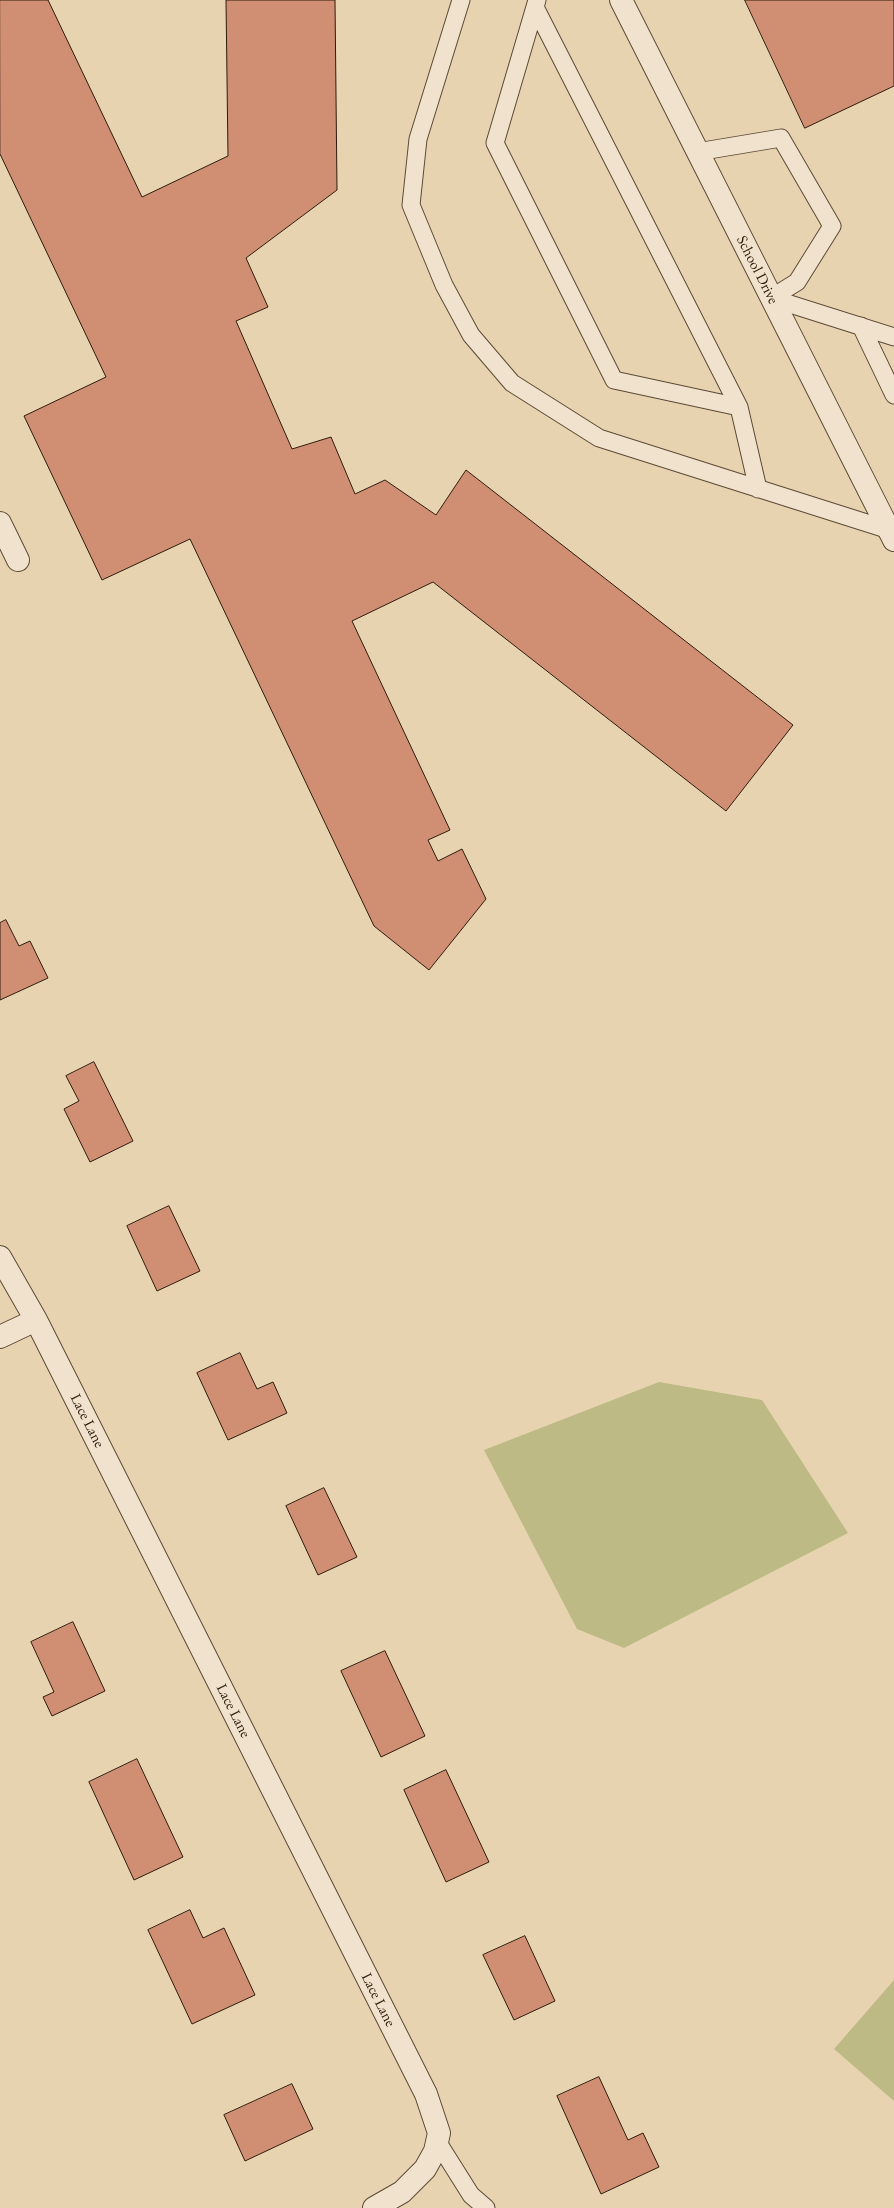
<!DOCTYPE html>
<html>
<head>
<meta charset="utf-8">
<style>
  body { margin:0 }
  canvas { display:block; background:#e8d3b0 }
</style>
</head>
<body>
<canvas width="894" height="2208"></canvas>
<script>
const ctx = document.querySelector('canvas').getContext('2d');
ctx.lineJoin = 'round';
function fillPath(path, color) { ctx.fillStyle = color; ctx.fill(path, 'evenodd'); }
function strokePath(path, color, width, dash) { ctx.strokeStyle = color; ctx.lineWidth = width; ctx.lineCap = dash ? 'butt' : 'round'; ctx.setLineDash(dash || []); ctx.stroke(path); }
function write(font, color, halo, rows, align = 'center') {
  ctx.font = font + ' "EB Garamond",serif'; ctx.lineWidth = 3; ctx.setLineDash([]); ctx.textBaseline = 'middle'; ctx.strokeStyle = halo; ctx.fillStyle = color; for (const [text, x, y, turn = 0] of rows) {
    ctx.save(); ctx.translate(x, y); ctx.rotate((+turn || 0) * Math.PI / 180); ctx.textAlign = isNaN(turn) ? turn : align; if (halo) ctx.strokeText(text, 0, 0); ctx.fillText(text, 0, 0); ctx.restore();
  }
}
fillPath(new Path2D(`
  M659,1382L762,1400L848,1533L624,1648L577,1629L484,1450Z
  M894,1980V2101L834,2049Z`), '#bdba86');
const building = new Path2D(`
  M0,0H48L142,197L228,156L226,0H335L337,190L246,258L268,307L236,321L292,449L331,437L355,494L385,480L436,515L466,470L793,725L726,811L433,582L352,621L450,830L428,840L438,861L462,849L486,899L429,970L374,926L190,539L102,580L24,416L106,377L0,154Z
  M745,0H894V86L805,128Z
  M6,920L19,946L30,941L48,978L0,1000V923Z
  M94,1062L133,1141L90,1162L64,1109L79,1101L66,1076Z
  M169,1206L200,1271L157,1291L127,1226Z
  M240,1353L257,1389L273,1382L287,1413L228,1440L197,1373Z
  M324,1488L357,1557L318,1575L286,1506Z
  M73,1622L105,1691L52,1716L43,1697L54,1692L31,1642Z
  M385,1651L425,1736L381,1757L341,1671Z
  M137,1759L183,1857L134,1880L89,1782Z
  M446,1770L489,1862L446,1882L404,1790Z
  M190,1910L203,1938L224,1928L255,1995L192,2024L148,1930Z
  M525,1936L555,2001L514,2020L483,1955Z
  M599,2077L628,2140L643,2133L659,2167L601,2194L557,2096Z
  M292,2084L313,2129L245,2161L224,2115Z`);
fillPath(building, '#d08e72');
strokePath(building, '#2e1c0e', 1);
const service = new Path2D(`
  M461,0L418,139L411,205L444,285L471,335L512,383L599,438L889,530
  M537,0L495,143L614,380L739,407
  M535,7L739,407L758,489
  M697,152L781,138L832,226L797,282L771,298
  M771,298L894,337
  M861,326L894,395
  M437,2141L471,2195L486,2208`);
const minor = new Path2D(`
  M621,0L894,540
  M0,523L18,560
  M0,1257L36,1320L426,2094L439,2133L435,2151L425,2169L402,2192L374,2208
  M0,1337L36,1320`);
strokePath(service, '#5c4a36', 19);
strokePath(minor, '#5c4a36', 24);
strokePath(service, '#f0e2cc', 17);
strokePath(minor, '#f0e2cc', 22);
write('15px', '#2e1c0e', '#f0e2cc', [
  ["School Drive",757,270,63],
  ["Lace Lane",87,1421,63],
  ["Lace Lane",233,1711,63],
  ["Lace Lane",378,2000,63]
]);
</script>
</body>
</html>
